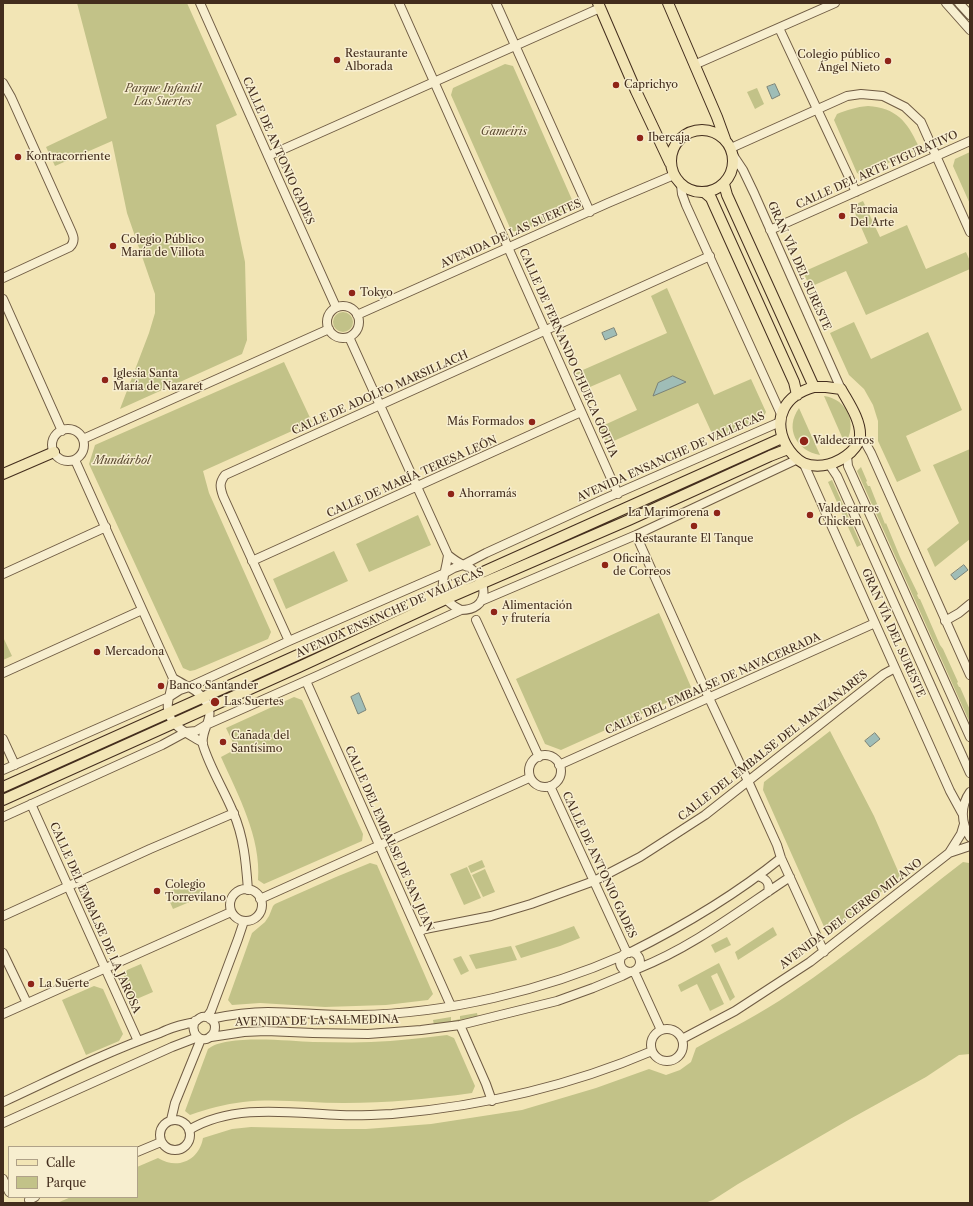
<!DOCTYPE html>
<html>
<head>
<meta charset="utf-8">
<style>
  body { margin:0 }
  #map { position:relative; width:973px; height:1206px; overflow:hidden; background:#f2e5b5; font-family:"Libre Caslon Text",serif }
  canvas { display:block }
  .frame { position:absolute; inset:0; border:4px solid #432d1d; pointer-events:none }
  .legend { position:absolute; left:8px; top:1146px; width:130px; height:52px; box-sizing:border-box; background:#f7eecf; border:1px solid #afa188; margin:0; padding:5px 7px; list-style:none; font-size:12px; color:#432d1d }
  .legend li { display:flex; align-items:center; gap:8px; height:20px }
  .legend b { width:20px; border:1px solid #afa188 }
</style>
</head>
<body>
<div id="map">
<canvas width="973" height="1206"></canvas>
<div class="frame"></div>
<ul class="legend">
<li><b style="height:5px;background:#f2e5b5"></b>Calle</li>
<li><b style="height:11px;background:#c2c288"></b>Parque</li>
</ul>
</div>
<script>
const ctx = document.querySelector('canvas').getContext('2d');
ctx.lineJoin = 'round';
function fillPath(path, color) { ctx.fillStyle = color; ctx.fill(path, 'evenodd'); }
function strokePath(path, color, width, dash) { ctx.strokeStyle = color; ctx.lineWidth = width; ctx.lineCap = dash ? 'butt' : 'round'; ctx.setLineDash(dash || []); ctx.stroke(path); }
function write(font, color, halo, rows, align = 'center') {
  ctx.font = font + ' "Libre Caslon Text",serif'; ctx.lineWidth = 3; ctx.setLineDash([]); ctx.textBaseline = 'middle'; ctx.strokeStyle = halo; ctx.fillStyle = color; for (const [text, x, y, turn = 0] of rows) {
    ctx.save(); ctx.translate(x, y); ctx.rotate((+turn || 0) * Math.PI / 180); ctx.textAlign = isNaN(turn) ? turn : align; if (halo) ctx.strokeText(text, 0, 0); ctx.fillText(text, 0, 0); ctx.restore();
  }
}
fillPath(new Path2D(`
  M77,3H187L237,115L216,125L245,262L247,340L242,354L120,409L149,333L155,313V294L127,213L112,141L55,166L46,147L107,118Z
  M505,64L513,66L573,202L570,208L518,233L511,230L451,95L453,88Z
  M757,88L764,104L755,109L747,92Z
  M868,106C896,108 907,121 918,145L915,151L862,175L857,173L834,120L837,114C847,110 856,107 868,106Z
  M970,152V204L953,166L955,159Z
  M863,201L880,237L907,225L926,269L966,252L970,261V269L866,315L846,271L810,287L803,272L868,243L852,206Z
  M667,288L714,395L751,379L766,412L763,418L715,440L698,403L607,444L600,427L637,410L620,374L583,390L576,373L667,333L651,296Z
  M333 322a10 10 0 1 1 20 0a10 10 0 1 1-20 0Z
  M854,322L871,359L928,332L962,410L906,436L921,471L897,482L878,441V421L873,405L864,389L849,375L830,333Z
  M284,362L312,422L203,471L209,493L271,632L268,639L195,670L190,671L183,668L89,464L95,445Z
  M824,396C848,399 858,425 845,444Z
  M799,408L820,455C797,451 784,429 799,408Z
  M970,449V539L935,567L927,549L959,523L933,465Z
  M861,467L867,481L866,482L868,486H870L885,524L886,523L900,557L918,594L917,595L919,599H920L940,645L943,649L958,682L957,683L959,687H960L970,710V723L857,471Z
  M832,480L861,545L857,547L828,482Z
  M418,515L431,545L369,572L356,544Z
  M334,551L348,581L286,609L273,579Z
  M659,613L691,687L688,693L561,750L545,744L516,679Z
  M3,637L12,656L3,660Z
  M294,697L302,700L363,834L362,841L264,884L258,880C261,837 238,795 221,757L236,749L226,728Z
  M830,731L874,816L898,871L905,873L832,931L825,929L763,790L764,782Z
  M482,860L485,867L471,873L468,866Z
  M963,862L969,863L970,866V1054L959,1055L926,1077L850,1119L738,1184L713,1200L705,1203H57L71,1197H137V1167L158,1158C177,1170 199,1161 203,1138L232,1129L251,1127L335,1129H366L431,1124L522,1110L596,1088L649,1069L666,1075L680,1070L691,1062L696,1048C728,1030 760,1014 791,993C851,953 906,906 963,862Z
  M370,863L377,865L433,994L428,1000L386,1005L325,1007L260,1003L232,1005L228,1000L252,933L265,922L269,916L273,906L275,904L336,877Z
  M467,867L481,898L464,905L450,874Z
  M485,869L495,892L483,897L472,875Z
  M199,878L206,895L173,909L166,893Z
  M574,926L580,938L560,946L521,958L515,946L555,933Z
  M773,927L777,935L738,960L735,952Z
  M727,937L731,945L715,953L711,945Z
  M511,946L517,960L476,969L469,955Z
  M461,956L469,971L461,975L453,959Z
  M719,963L735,997L730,1001L717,973L711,976L724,1004L710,1011L697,984L681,992L678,985Z
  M141,964L153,992L132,1001L123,979L127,970Z
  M94,986L103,989L123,1034L119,1041L86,1055L62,1000Z
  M477,1013L478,1018L434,1025L433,1020L451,1017V1021L460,1019V1016Z
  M447,1035L454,1038L475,1086L472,1093C429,1099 387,1103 344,1103C310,1103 276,1098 243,1102C225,1104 207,1109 190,1115L185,1111L208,1049C226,1034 289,1041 313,1042C332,1042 352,1043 371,1042C397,1041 422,1038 447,1035Z`), '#c2c288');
const water = new Path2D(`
  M775,84L780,95L772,99L767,87Z
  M614,328L617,335L605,340L602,333Z
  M673,376L686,382L653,396L658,383Z
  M964,565L968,570L955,580L951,575Z
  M359,693L366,710L358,714L351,697Z
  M875,733L880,739L870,747L865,741Z`);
fillPath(water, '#9fbdb7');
strokePath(water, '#7a8379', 1);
const minor = new Path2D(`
  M200,3L277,176L336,307
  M399,3L618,494
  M496,3L590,212
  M946,3L970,30
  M959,3L970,15
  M779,28L856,192
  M694,65L835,3
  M3,83L11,97L69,226C72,233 77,240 70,247L3,278
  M731,148L847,96L861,94L883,96L905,107L921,122L970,232
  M733,155L743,170L754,193L841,389
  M268,156L600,8
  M681,185L682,194L686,205L781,414
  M770,230L970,141
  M3,299L62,431
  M327 322a16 16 0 1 1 32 0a16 16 0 1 1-32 0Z
  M357,315L608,203L674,175
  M349,337L448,555C445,580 432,596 461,610
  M52 445a16 16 0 1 1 32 0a16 16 0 1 1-32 0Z
  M860,437L866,444L871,453L970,675
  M83,439L329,329
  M847,456L848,466L970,737
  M75,460L173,678
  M803,462L950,791L962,813
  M829,464L837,476L970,773
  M636,535L709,698L748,781L777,845L781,858L824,952
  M252,561L581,412
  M3,574L106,527
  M481,601L636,535L798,459
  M476,620L539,757
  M945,621L959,613L970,604
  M289,641L223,496C220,487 219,483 225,475L710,256
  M3,673L142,610
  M306,681L451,1006
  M3,739L15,765
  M203,743C188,733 165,725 168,703C169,695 172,687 173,678C188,688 200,689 208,706C214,719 200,731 203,745C210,768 224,790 233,812C244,837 246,863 248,890
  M529 771a16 16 0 1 1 32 0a16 16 0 1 1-32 0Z
  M559,765L875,623
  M3,770L169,697L180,690L189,687L289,641L445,573L454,568L463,565L486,553L604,499L780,422
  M550,786L627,953
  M970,792C960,806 961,823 970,837
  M31,804L138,1041
  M3,817L162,745L186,732L196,731L206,725L319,675L461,610C490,610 489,581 469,567C468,567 465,566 464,565C458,563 453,559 448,555
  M949,853L961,834L964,824
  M758,876C767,879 770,883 768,892
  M230 905a16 16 0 1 1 32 0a16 16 0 1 1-32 0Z
  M260,899L529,778
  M3,916L150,849L234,813
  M418,932L425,929L491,916L531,904L594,881L640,857L705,815L884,674L895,668
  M620 962a10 10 0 1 1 20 0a10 10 0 1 1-20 0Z
  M3,953L27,1003
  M629,953C683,926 734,896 781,858
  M637,969C693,947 740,910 790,877
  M634,971L661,1030
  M3,1014L231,912
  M207,1017L211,1011L238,939L244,921
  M210,1019C229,1015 248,1012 268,1012C298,1012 328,1016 359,1015C446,1014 545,990 624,955
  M460,1025L486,1084L492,1101
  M651 1045a16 16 0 1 1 32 0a16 16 0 1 1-32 0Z
  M211,1037L244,1032L266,1031L313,1033L368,1034L421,1030L460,1025L557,1001L593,988L622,976L630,972
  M682,1039L735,1011L810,962L949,853L970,846
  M3,1102C55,1078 106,1052 160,1033C168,1029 177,1026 186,1024C188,1023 192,1023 195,1022C197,1020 199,1018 202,1017C209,1016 215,1021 215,1027C215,1030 214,1033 212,1035C203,1046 189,1034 195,1021
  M160 1135a15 15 0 1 1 30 0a15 15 0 1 1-30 0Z
  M171,1120L175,1103L201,1039
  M3,1123L172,1047L198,1037
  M189,1130C234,1103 291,1113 340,1115C357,1116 375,1115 392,1114C483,1106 568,1087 652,1051
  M137,1152L161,1142
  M3,1179L9,1192
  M29,1200L35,1197`);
const major = new Path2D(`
  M598,3L636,91L670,163
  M668,3L717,117L725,139
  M671 161a31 31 0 1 1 62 0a31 31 0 1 1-62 0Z
  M724,184L727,195L814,387
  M704,192L711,198L715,207L794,382L797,395
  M814,387H826L841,389C848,402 861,420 860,436C860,442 855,448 851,452C839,463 820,470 803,463C796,459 790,452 786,445C772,418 785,395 814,387Z
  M3,474L54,452
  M3,787L782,438
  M3,800L299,667L446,599L629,520L770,456L788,449`);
strokePath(minor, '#6f5b43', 10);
strokePath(major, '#432d1d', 12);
strokePath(minor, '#f7eecf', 8);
strokePath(major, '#f2e5b5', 10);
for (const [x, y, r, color] of [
  [337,60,4,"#8f2418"],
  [888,61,4,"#8f2418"],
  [616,85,4,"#8f2418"],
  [640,138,4,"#8f2418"],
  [18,157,4,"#8f2418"],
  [842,216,4,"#8f2418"],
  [113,246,4,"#8f2418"],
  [352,293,4,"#8f2418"],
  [105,380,4,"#8f2418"],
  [532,422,4,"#8f2418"],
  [804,441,5,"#8f2418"],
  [451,494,4,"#8f2418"],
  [717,513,4,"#8f2418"],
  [810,515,4,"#8f2418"],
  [694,526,4,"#8f2418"],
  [605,565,4,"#8f2418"],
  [494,612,4,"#8f2418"],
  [97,652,4,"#8f2418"],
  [161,686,4,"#8f2418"],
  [215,702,5,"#8f2418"],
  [223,742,4,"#8f2418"],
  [157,891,4,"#8f2418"],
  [31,984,4,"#8f2418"]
]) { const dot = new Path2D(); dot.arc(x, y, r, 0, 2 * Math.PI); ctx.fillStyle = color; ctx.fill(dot); strokePath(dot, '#f7eecf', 1.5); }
write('11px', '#432d1d', '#f7eecf', [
  ["Restaurante",345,54],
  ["Alborada",345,67],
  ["Colegio público",880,55,"right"],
  ["Ángel Nieto",880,68,"right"],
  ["Caprichyo",624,85],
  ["Ibercaja",648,138],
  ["Kontracorriente",26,157],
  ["Farmacia",850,210],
  ["Del Arte",850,223],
  ["Colegio Público",121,240],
  ["María de Villota",121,253],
  ["Tokyo",360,293],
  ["Iglesia Santa",113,374],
  ["María de Nazaret",113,387],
  ["Más Formados",524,422,"right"],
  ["Valdecarros",813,441],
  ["Ahorramás",459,494],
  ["Valdecarros",818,509],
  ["Chicken",818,522],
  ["La Marimorena",709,513,"right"],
  ["Restaurante El Tanque",694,539,"center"],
  ["Oficina",613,559],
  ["de Correos",613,572],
  ["Alimentación",502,606],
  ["y frutería",502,619],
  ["Mercadona",105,652],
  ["Banco Santander",169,686],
  ["Las Suertes",224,702],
  ["Cañada del",231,736],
  ["Santísimo",231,749],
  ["Colegio",165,885],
  ["Torrevilano",165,898],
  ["La Suerte",39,984]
], 'left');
write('italic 11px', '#5c4b32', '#f7eecf', [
  ["Parque Infantil",163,89],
  ["Las Suertes",163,102],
  ["Gameiris",504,132],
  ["Mundárbol",122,461]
]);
write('11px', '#432d1d', '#f7eecf', [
  ["CALLE DE ANTONIO GADES",278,151,66],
  ["CALLE DEL ARTE FIGURATIVO",877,170,-24],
  ["AVENIDA DE LAS SUERTES",511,234,-24],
  ["GRAN VÍA DEL SURESTE",799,266,66],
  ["CALLE DE FERNANDO CHUECA GOITIA",568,353,66],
  ["CALLE DE ADOLFO MARSILLACH",380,393,-24],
  ["AVENIDA ENSANCHE DE VALLECAS",671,457,-24],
  ["CALLE DE MARÍA TERESA LEÓN",412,477,-24],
  ["AVENIDA ENSANCHE DE VALLECAS",390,613,-24],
  ["GRAN VÍA DEL SURESTE",893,633,66],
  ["CALLE DEL EMBALSE DE NAVACERRADA",713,684,-24],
  ["CALLE DEL EMBALSE DEL MANZANARES",773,746,-38],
  ["CALLE DEL EMBALSE DE SAN JUAN",389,839,66],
  ["CALLE DE ANTONIO GADES",599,865,65],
  ["AVENIDA DEL CERRO MILANO",851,914,-37],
  ["CALLE DEL EMBALSE DE LA JAROSA",95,918,66],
  ["AVENIDA DE LA SALMEDINA",317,1021,-1]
]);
</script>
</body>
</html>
